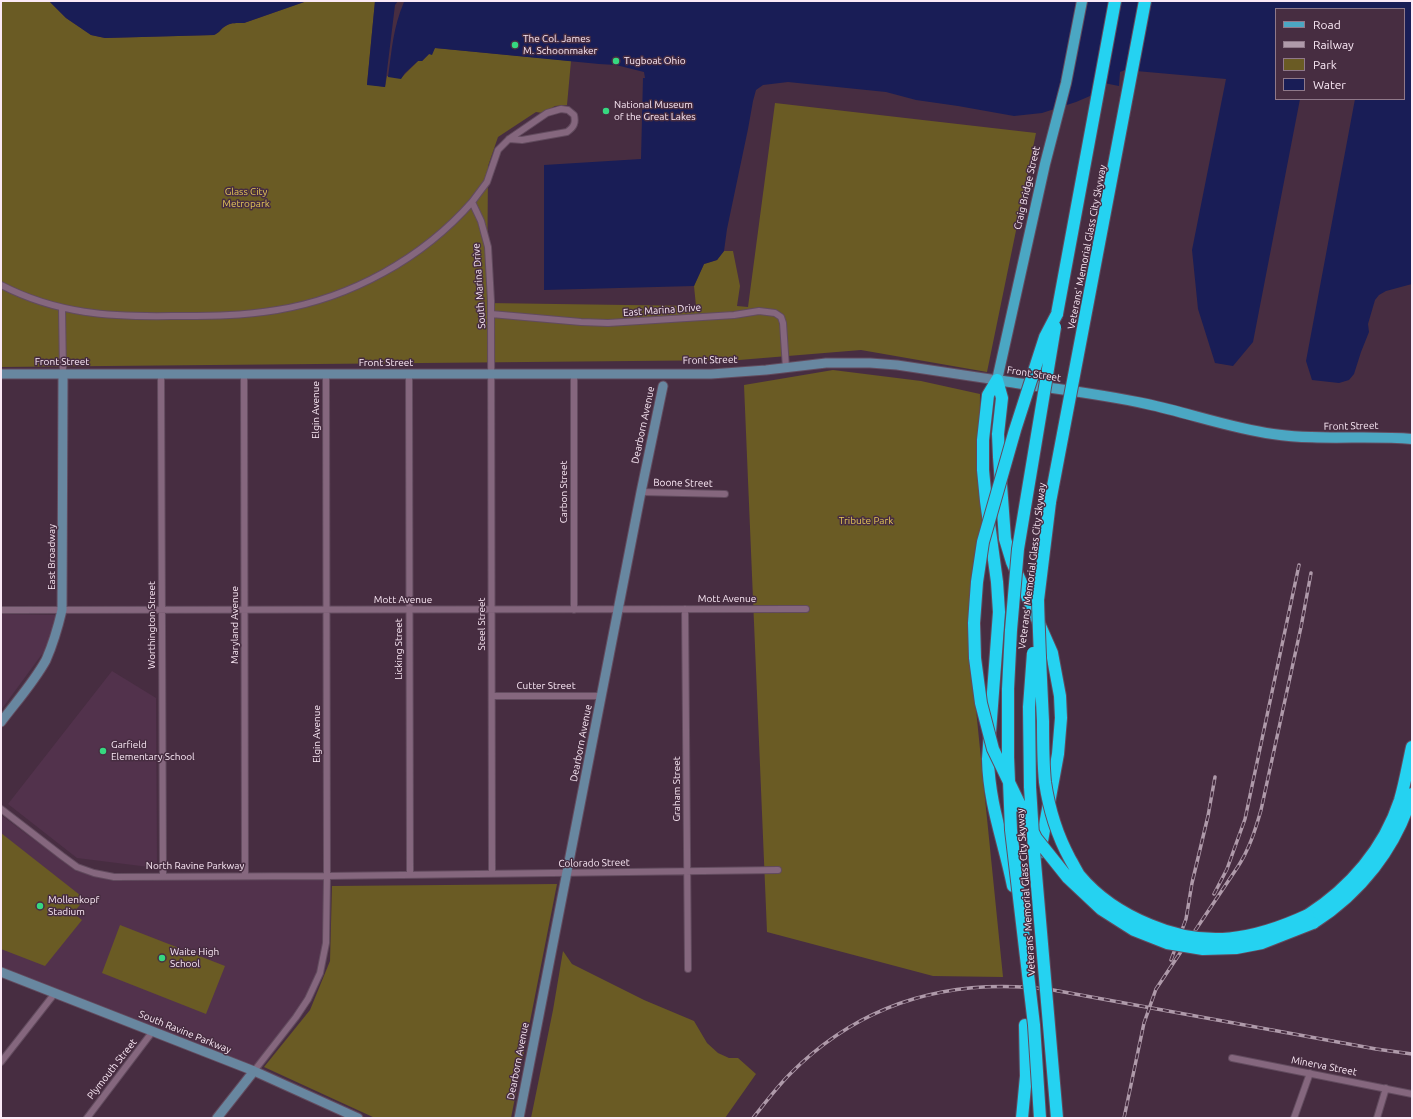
<!DOCTYPE html>
<html>
<head>
<meta charset="utf-8">
<style>
  body { margin:0 }
  #map { position:relative; width:1413px; height:1119px; overflow:hidden; background:#472d41; font-family:Ubuntu,sans-serif }
  canvas { display:block }
  .frame { position:absolute; inset:0; border:2px solid #fbe9f6; pointer-events:none }
  .legend { position:absolute; left:1275px; top:8px; width:130px; height:92px; box-sizing:border-box; background:#472d41; border:1px solid #8f7889; margin:0; padding:5px 7px; list-style:none; font-size:12px; color:#fbe9f6 }
  .legend li { display:flex; align-items:center; gap:8px; height:20px }
  .legend b { width:20px; border:1px solid #8f7889 }
</style>
</head>
<body>
<div id="map">
<canvas width="1413" height="1119"></canvas>
<div class="frame"></div>
<ul class="legend">
<li><b style="height:5px;background:#4ba7c3"></b>Road</li>
<li><b style="height:5px;background:#af9aaa"></b>Railway</li>
<li><b style="height:11px;background:#6a5b24"></b>Park</li>
<li><b style="height:11px;background:#191d56"></b>Water</li>
</ul>
</div>
<script>
const ctx = document.querySelector('canvas').getContext('2d');
ctx.lineJoin = 'round';
function fillPath(path, color) { ctx.fillStyle = color; ctx.fill(path, 'evenodd'); }
function strokePath(path, color, width, dash) { ctx.strokeStyle = color; ctx.lineWidth = width; ctx.lineCap = dash ? 'butt' : 'round'; ctx.setLineDash(dash || []); ctx.stroke(path); }
function write(font, color, halo, rows, align = 'center') {
  ctx.font = font + ' Ubuntu,sans-serif'; ctx.lineWidth = 3; ctx.setLineDash([]); ctx.textBaseline = 'middle'; ctx.strokeStyle = halo; ctx.fillStyle = color; for (const [text, x, y, turn = 0] of rows) {
    ctx.save(); ctx.translate(x, y); ctx.rotate((+turn || 0) * Math.PI / 180); ctx.textAlign = isNaN(turn) ? turn : align; if (halo) ctx.strokeText(text, 0, 0); ctx.fillText(text, 0, 0); ctx.restore();
  }
}
fillPath(new Path2D(`
  M1,614L57,615L45,650L1,710Z
  M112,671L156,698L157,868L77,858L8,804Z
  M1,815L76,871L112,881L327,876L326,943L320,973L308,999L254,1071L1,972Z`), '#52324c');
fillPath(new Path2D(`
  M1,1H49L66,18L91,35L105,38L214,35C220,32 219,31 224,27C230,22 237,23 244,23L307,1H375L367,84L385,87L387,76L401,78L418,61H422L435,48L571,61L567,105L555,106L543,113L536,112L498,137L488,166L487,303L696,306L694,286L704,264L717,260L724,251H733L740,286L737,306L748,307L775,103L1036,133L987,372L861,350L739,360L1,367Z
  M833,370L921,381L980,394L979,487L983,528L968,630L1003,977L933,976L767,932L744,385Z
  M1,833L85,899L73,913L82,920L45,966L1,949Z
  M557,884L511,1118H375L264,1067L310,1010L330,961L332,886Z
  M120,925L225,966L206,1014L102,973Z
  M563,951L572,964L644,1000L694,1021L707,1043L718,1053L729,1058H738L756,1074L725,1118H531L553,1010Z`), '#6a5b24');
fillPath(new Path2D(`
  M49,1H307L244,23C237,23 230,22 224,27C219,31 220,32 214,35L105,38L91,35L66,18Z
  M375,1H398L395,5L385,87L367,85Z
  M407,1H1412V284L1386,291L1379,295L1375,300L1368,324L1369,332L1361,352L1354,374L1349,380L1339,383L1312,380L1306,361L1355,99H1404V9H1276V99H1300L1253,342L1233,366L1215,363L1198,309L1192,250L1226,79L1125,70L1120,72L1119,86L1104,83L1097,93L1076,102L1042,113L1014,116L958,106L916,100L886,92L788,82L763,85L756,90L753,101L748,129L727,229L724,251L717,260L704,264L694,286L544,290V165L641,159L643,78H645L644,72L616,65L599,64L435,48L432,55L429,54L422,61H418L405,73L401,79L388,77C392,49 393,28 404,2H411Z`), '#191d56');
const street = new Path2D(`
  M1,285C57,314 110,317 172,316C207,316 243,316 277,310C351,298 423,258 472,202
  M62,308L63,374
  M491,314L581,322L608,323L734,315L759,311L775,313L781,317L783,323L786,368
  M161,374L163,876
  M244,374L245,876
  M409,374L410,875
  M574,374V610
  M641,492L725,494
  M685,609L688,969
  M1,610L806,609
  M492,696H601
  M1,809L62,856L77,867L94,873L114,877L327,876L778,870
  M492,874L491,301L488,247L481,221L472,202L487,182L498,150L509,139L547,113L561,109L568,110L574,115C576,123 574,127 567,132L522,140L509,139
  M1232,1058L1412,1094
  M1,1062L55,993
  M254,1071L296,1017L308,999L320,973L326,943L327,876L326,375
  M87,1118L153,1031
  M1294,1118L1310,1073
  M1377,1118L1386,1088`);
const secondary = new Path2D(`
  M1,374H711L766,370L826,363H870L897,365L997,380
  M1,722C16,702 34,682 46,660C53,644 58,627 62,610L63,374
  M1,972L254,1071L358,1118
  M217,1118L254,1071
  M519,1118L641,492L663,386`);
const primary = new Path2D(`
  M1082,1L1066,83L1045,164L997,380C1047,388 1098,393 1147,404C1189,413 1230,428 1273,434C1319,441 1366,435 1412,439`);
const highway = new Path2D(`
  M1057,314L1115,1
  M997,380L1002,398L998,434L999,457L1005,539L1012,562L1052,653L1060,696L1061,718L1058,754L1040,852
  M997,380L988,395L983,440V470L986,501L997,582L999,612L988,759C989,805 1004,841 1013,886
  M1038,600L1050,502
  M1308,915C1350,888 1384,849 1400,800C1405,783 1408,765 1412,747
  M1313,923C1360,893 1396,848 1412,794
  M1022,1118L1026,1076L1025,1025`);
strokePath(street, '#624b5e', 8);
strokePath(secondary, '#624b5e', 11);
strokePath(primary, '#624b5e', 12);
strokePath(highway, '#624b5e', 14);
strokePath(street, '#85677e', 6);
strokePath(secondary, '#6887a0', 9);
strokePath(primary, '#4ba7c3', 10);
strokePath(highway, '#25d2f1', 12);
const rail = new Path2D(`
  M1214,894L1227,869L1245,819L1299,565
  M1171,960L1186,919L1192,883L1208,816L1215,777
  M753,1118C765,1103 777,1087 790,1074C863,1001 953,977 1053,990L1376,1049L1412,1054
  M1124,1118L1144,1023L1156,989L1237,868C1249,850 1255,831 1261,810L1301,627L1311,573`);
strokePath(rail, '#af9aaa', 3.5);
strokePath(rail, '#472d41', 2, [6]);
const highwayBridge = new Path2D(`
  M1057,314L1045,337L1015,430L983,542L977,582L974,623L975,658L981,703L993,749L1036,838L1068,878L1101,909L1134,930L1167,943L1203,949L1236,948L1262,943L1313,923
  M1050,502L1145,1
  M1038,600C1039,640 1041,681 1043,721C1043,741 1043,762 1045,782C1049,809 1057,835 1070,859C1073,864 1076,870 1079,875C1098,898 1123,914 1150,925C1206,949 1254,940 1308,915
  M1033,653L1029,707L1030,787L1034,851L1057,1118
  M1040,1118L1034,1025L1011,830L1008,757V689L1011,630L1018,549L1055,327`);
strokePath(highwayBridge, '#624b5e', 14, []);
strokePath(highwayBridge, '#25d2f1', 12);
for (const [x, y, r, color] of [
  [515,45,4,"#36d880"],
  [616,61,4,"#36d880"],
  [606,111,4,"#36d880"],
  [103,751,4,"#36d880"],
  [40,906,4,"#36d880"],
  [162,958,4,"#36d880"]
]) { const dot = new Path2D(); dot.arc(x, y, r, 0, 2 * Math.PI); ctx.fillStyle = color; ctx.fill(dot); strokePath(dot, '#472d41', 1.5); }
write('10px', '#fbe9f6', '#472d41', [
  ["The Col. James",523,39],
  ["M. Schoonmaker",523,51],
  ["Tugboat Ohio",624,61],
  ["National Museum",614,105],
  ["of the Great Lakes",614,117],
  ["Garfield",111,745],
  ["Elementary School",111,757],
  ["Mollenkopf",48,900],
  ["Stadium",48,912],
  ["Waite High",170,952],
  ["School",170,964]
], 'left');
write('10px', '#fbe9f6', '#472d41', [
  ["Craig Bridge Street",1027,188,-77],
  ["Veterans' Memorial Glass City Skyway",1087,247,-79],
  ["South Marina Drive",479,286,-94],
  ["East Marina Drive",662,310,-4],
  ["Front Street",710,360,-1],
  ["Front Street",62,362],
  ["Front Street",386,363],
  ["Front Street",1034,374,9],
  ["Elgin Avenue",316,410,-90],
  ["Dearborn Avenue",643,425,-78],
  ["Front Street",1351,426,-1],
  ["Boone Street",683,483,1],
  ["Carbon Street",564,492,-90],
  ["East Broadway",52,557,-90],
  ["Veterans' Memorial Glass City Skyway",1032,566,-83],
  ["Mott Avenue",727,599],
  ["Mott Avenue",403,600],
  ["Steel Street",482,624,-90],
  ["Worthington Street",152,625,-90],
  ["Maryland Avenue",235,625,-90],
  ["Licking Street",399,649,-90],
  ["Cutter Street",546,686],
  ["Elgin Avenue",317,734,-90],
  ["Dearborn Avenue",581,743,-79],
  ["Graham Street",677,789,-90],
  ["Colorado Street",594,863,-1],
  ["North Ravine Parkway",195,866],
  ["Veterans' Memorial Glass City Skyway",1026,892,-94],
  ["South Ravine Parkway",185,1032,22],
  ["Dearborn Avenue",518,1061,-79],
  ["Minerva Street",1324,1066,11],
  ["Plymouth Street",112,1069,-52]
]);
write('10px', '#e4c658', '#472d41', [
  ["Glass City",246,192],
  ["Metropark",246,204],
  ["Tribute Park",866,521]
]);
</script>
</body>
</html>
